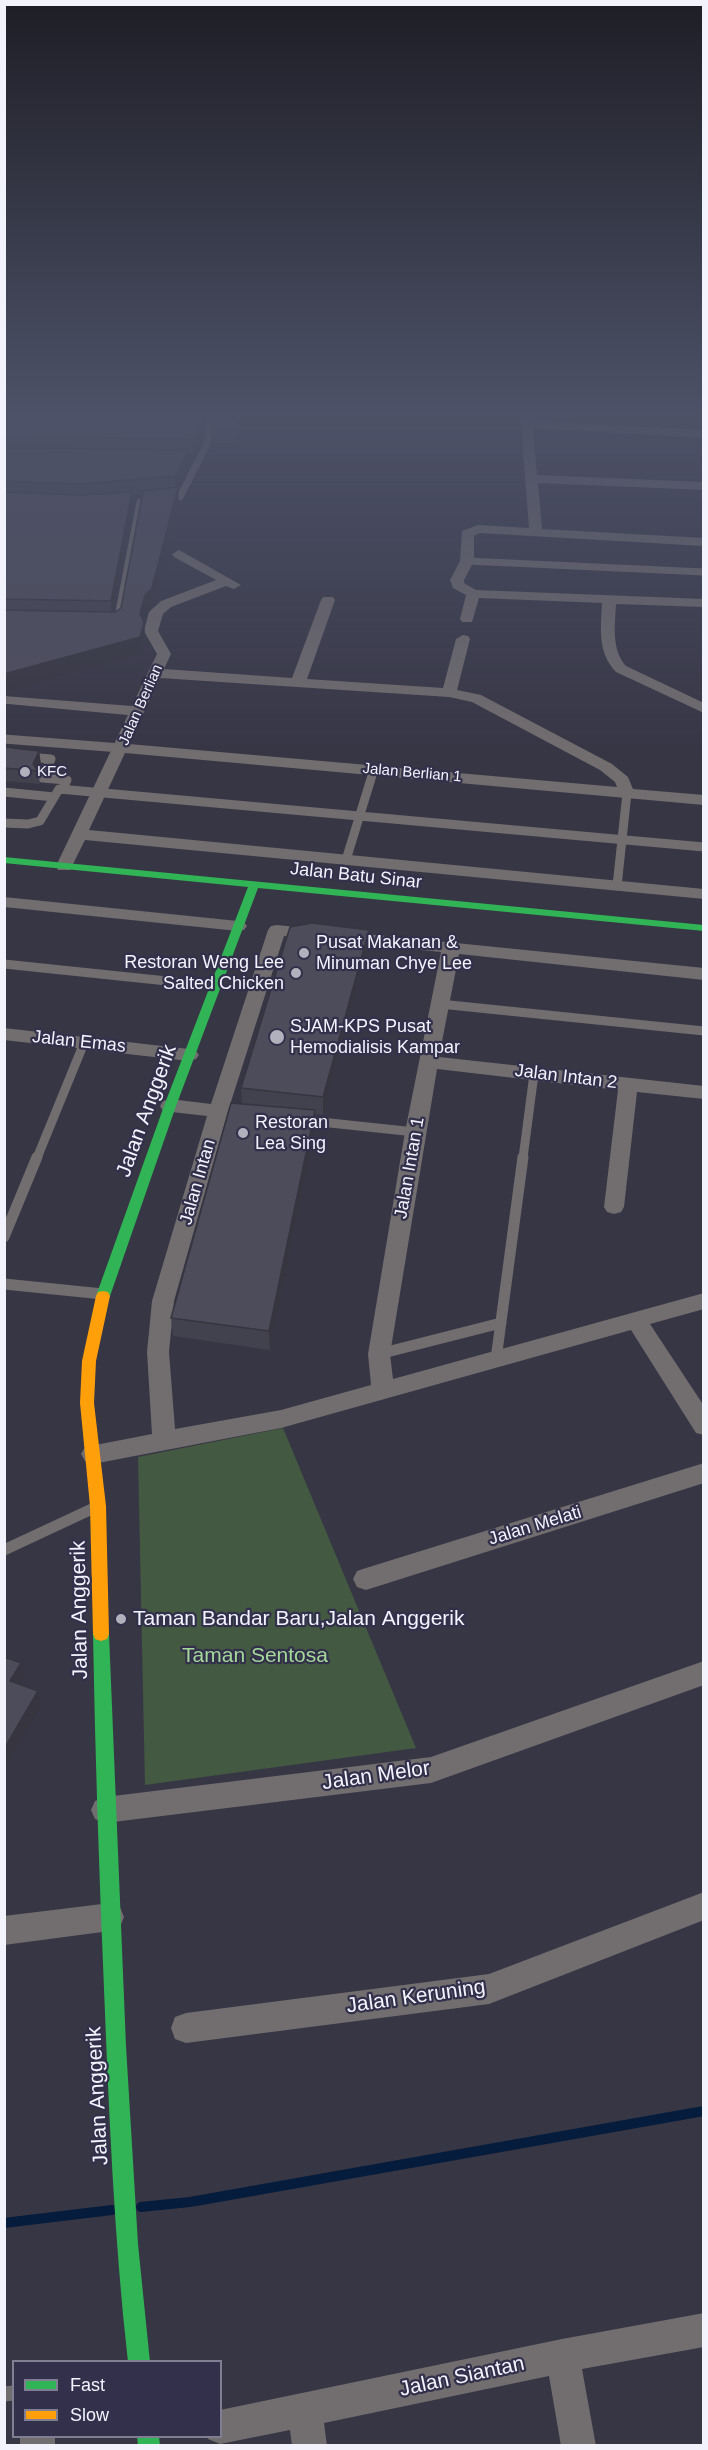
<!DOCTYPE html>
<html>
<head>
<meta charset="utf-8">
<style>
  body { margin:0 }
  #map { position:relative; width:708px; height:2450px; overflow:hidden; background:#373645; font-family:Arial,sans-serif }
  canvas { display:block }
  .frame { position:absolute; inset:0; border:6px solid #f2f3fd; pointer-events:none }
  .legend { position:absolute; left:12px; top:2360px; width:210px; height:78px; box-sizing:border-box; background:#32304b; border:2px solid #7f7e92; margin:0; padding:8px 10px; list-style:none; font-size:18px; color:#f2f3fd }
  .legend li { display:flex; align-items:center; gap:12px; height:30px }
  .legend b { width:30px; border:2px solid #7f7e92 }
</style>
</head>
<body>
<div id="map">
<canvas width="708" height="2450"></canvas>
<div class="frame"></div>
<ul class="legend">
<li><b style="height:8px;background:#30b455"></b>Fast</li>
<li><b style="height:8px;background:#ff9f0a"></b>Slow</li>
</ul>
</div>
<script>
const ctx = document.querySelector('canvas').getContext('2d');
ctx.lineJoin = 'round';
function fillPath(path, color) { ctx.fillStyle = color; ctx.fill(path, 'evenodd'); }
function strokePath(path, color, width, dash) { ctx.strokeStyle = color; ctx.lineWidth = width; ctx.lineCap = dash ? 'butt' : 'round'; ctx.setLineDash(dash || []); ctx.stroke(path); }
function write(font, color, halo, rows, align = 'center') {
  ctx.font = font + ' Arial,sans-serif'; ctx.lineWidth = 4.5; ctx.setLineDash([]); ctx.textBaseline = 'middle'; ctx.strokeStyle = halo; ctx.fillStyle = color; for (const [text, x, y, turn = 0] of rows) {
    ctx.save(); ctx.translate(x, y); ctx.rotate((+turn || 0) * Math.PI / 180); ctx.textAlign = isNaN(turn) ? turn : align; if (halo) ctx.strokeText(text, 0, 0); ctx.fillText(text, 0, 0); ctx.restore();
  }
}
fillPath(new Path2D(`
  M283,1428L416,1748L145,1785L138,1457Z`), '#435941');
strokePath(new Path2D(`
  M141,2207L190,2202L704,2111
  M4,2223L112,2210`), '#051c3c', 10);
strokePath(new Path2D(`
  M467,561L704,572
  M117,622L140,502L180,497L207,444L212,412`), '#726d6f', 7);
strokePath(new Path2D(`
  M4,739L121,748
  M4,755L51,759L42,778L67,780L63,789
  M4,792L54,797
  M4,823L28,824L40,821L59,789L704,847
  M346,860L374,769
  M617,886L627,793
  M4,964L215,986
  M440,1004L704,1031
  M302,1120L415,1132
  M37,1158L84,1043
  M523,1158L534,1074`), '#726d6f', 9);
strokePath(new Path2D(`
  M4,1237L37,1157
  M4,1284L103,1294
  M379,1354L501,1323
  M496,1359L523,1157
  M4,1550L94,1508`), '#726d6f', 11);
strokePath(new Path2D(`
  M4,2394L14,2393`), '#726d6f', 15);
fillPath(new Path2D(`
  M520,412H532L533,421L704,430V438L533,428L537,475L704,482V490L538,483L542,529L704,538V546L480,533L474,536V561L464,580V583L476,590L704,599V607L616,604C615,625 611,649 626,666L704,703V713L616,672C597,652 601,629 602,603L479,598L472,622H462L460,619L466,595L453,588L450,580L460,561L462,531L478,525L529,528Z
  M179,550L241,585L234,589L226,586L171,607L163,614L158,631L171,654L164,669L292,678L321,600L323,597H333L335,600L307,679L443,688L456,639L463,635L468,636L470,639L457,690L481,695L612,764L628,777L633,789L704,795V805L125,753L89,830L704,889V899L85,840L70,870H58L56,866L128,715L8,704H4V696L132,706L157,654L144,631L149,612L161,601L216,580L174,557L172,554ZM160,678L449,697L472,702L600,770L615,782L617,787L129,744Z
  M4,897L238,921L244,922L247,926L244,930L238,931L4,907Z
  M277,925L704,968V980L459,954L439,1057L704,1086V1099L637,1092L624,1207L621,1212L614,1214L607,1212L604,1207L618,1090L437,1069L390,1354L393,1379L704,1293V1309L650,1324L704,1406V1435L696,1433L631,1330L281,1428L93,1464L85,1461L81,1454L85,1447L152,1434L147,1352L152,1301L207,1116L163,1111L160,1106L163,1101L170,1099L211,1104L268,930L271,926ZM284,936L441,952L405,1132L368,1354L371,1385L281,1410L175,1429L169,1352L174,1301L228,1111Z
  M4,1028L189,1049L196,1051L199,1055L196,1059L189,1061L4,1040Z
  M704,1463V1483L366,1590L357,1587L353,1579L357,1571L366,1568Z
  M704,1661V1685L431,1783L105,1823L95,1819L91,1810L95,1801L105,1797L431,1757Z
  M704,1892V1920L489,2004L186,2043L175,2039L171,2028L175,2017L186,2013L489,1974Z
  M110,1903L120,1907L124,1917L120,1927L110,1931L4,1945V1916Z
  M704,2313V2347L582,2369L596,2446H561L549,2376L324,2423L327,2446H292L290,2430L220,2444L208,2439L207,2436H220V2410L562,2339Z
  M20,2436H55V2446H20Z`), '#726d6f');
fillPath(new Path2D(`
  M4,857L704,925V931L258,888L176,1106L110,1296L108,1300H98L96,1296L164,1106L248,887L4,863Z
  M101,1627L107,1629L109,1634L126,2046L138,2244L150,2362H128C114,2238 109,2113 104,1989C99,1871 95,1752 93,1634L95,1629Z
  M137,2436H159L160,2446H138Z`), '#30b455');
fillPath(new Path2D(`
  M103,1291L108,1292L110,1296L96,1361L94,1403L106,1506L109,1634L107,1639L101,1641L95,1639L93,1634L90,1506L80,1403L82,1361L96,1296L98,1292Z`), '#ff9f0a');
fillPath(new Path2D(`
  M206,412L202,442L195,454H189L190,466L178,489L179,503L154,605L147,611L144,622L145,638L142,654L4,692V422ZM132,495H143L121,608L115,612H113L133,508Z
  M215,412H241L237,444H213L212,429Z
  M4,747L39,751L41,765L38,771L40,784L4,781Z
  M368,948L323,1115L315,1114V1128L270,1350L173,1336L171,1318L242,1104L241,1088Z`), '#42414e');
fillPath(new Path2D(`
  M203,412H206L202,442L195,454L194,439Z
  M239,412H241L237,444V429Z
  M189,450L190,466L178,489L179,503L154,605L147,611L144,622L145,638L142,654L4,692V674L140,614L176,492L175,476Z
  M132,492L133,508L112,617L111,601Z
  M39,751L41,765L38,771L33,764Z
  M369,930L368,948L323,1115V1097Z
  M315,1110V1128L270,1350L269,1331Z
  M21,1663L24,1677L14,1694L10,1681Z
  M38,1691L41,1705L7,1764L4,1756V1749Z`), '#363540');
const building = new Path2D(`
  M11,412H203L201,427L194,439L4,437V422L7,421Z
  M215,412H239L237,429H212Z
  M4,448L189,450L175,476L82,484L4,481Z
  M178,487L152,588L145,595L140,614L144,622L140,637L4,674V610L115,612L121,608L143,491Z
  M4,492L82,495L132,492L111,601L4,599Z
  M4,747L39,751L33,764L38,771L4,768Z
  M312,923L369,930L323,1097L241,1088L290,927Z
  M231,1103L315,1110L269,1331L171,1318Z
  M4,1657L21,1663L10,1681L38,1691L4,1749Z`);
fillPath(building, '#4d4c5b');
strokePath(building, '#363540', 1.5);
const sky = ctx.createLinearGradient(0, 0, 0, 755);
sky.addColorStop(0, '#1e1e26');
sky.addColorStop(0.55, '#4d5268');
sky.addColorStop(1, '#4d526800');
ctx.fillStyle = sky;
ctx.fillRect(0, 0, 708, 755);
for (const [x, y, r, color] of [
  [25,772,6,"#b1b1bd"],
  [304,953,6,"#b1b1bd"],
  [296,973,6,"#b1b1bd"],
  [277,1037,8,"#b1b1bd"],
  [243,1133,6,"#b1b1bd"],
  [121,1619,6,"#b1b1bd"]
]) { const dot = new Path2D(); dot.arc(x, y, r, 0, 2 * Math.PI); ctx.fillStyle = color; ctx.fill(dot); strokePath(dot, '#32304b', 2); }
write('15px', '#f2f3fd', '#32304b', [
  ["Jalan Berlian",141,705,-66],
  ["Jalan Berlian 1",412,773,5]
]);
write('15px', '#f2f3fd', '#32304b', [
  ["KFC",37,772]
], 'left');
write('18px', '#f2f3fd', '#32304b', [
  ["Jalan Batu Sinar",356,876,6],
  ["Jalan Emas",79,1042,6],
  ["Jalan Intan 2",566,1077,7],
  ["Jalan Intan 1",410,1168,-80],
  ["Jalan Intan",198,1182,-74],
  ["Jalan Melati",535,1526,-17]
]);
write('18px', '#f2f3fd', '#32304b', [
  ["Pusat Makanan &",316,943],
  ["Minuman Chye Lee",316,964],
  ["Restoran Weng Lee",284,963,"right"],
  ["Salted Chicken",284,984,"right"],
  ["SJAM-KPS Pusat",290,1027],
  ["Hemodialisis Kampar",290,1048],
  ["Restoran",255,1123],
  ["Lea Sing",255,1144]
], 'left');
write('21px', '#f2f3fd', '#32304b', [
  ["Jalan Anggerik",147,1111,-70],
  ["Jalan Anggerik",80,1610,-91],
  ["Jalan Melor",376,1776,-8],
  ["Jalan Keruning",416,1997,-8],
  ["Jalan Anggerik",98,2096,-93],
  ["Jalan Siantan",462,2377,-12]
]);
write('21px', '#f2f3fd', '#32304b', [
  ["Taman Bandar Baru,Jalan Anggerik",133,1619]
], 'left');
write('21px', '#a4d899', '#32304b', [
  ["Taman Sentosa",255,1656]
]);
</script>
</body>
</html>
